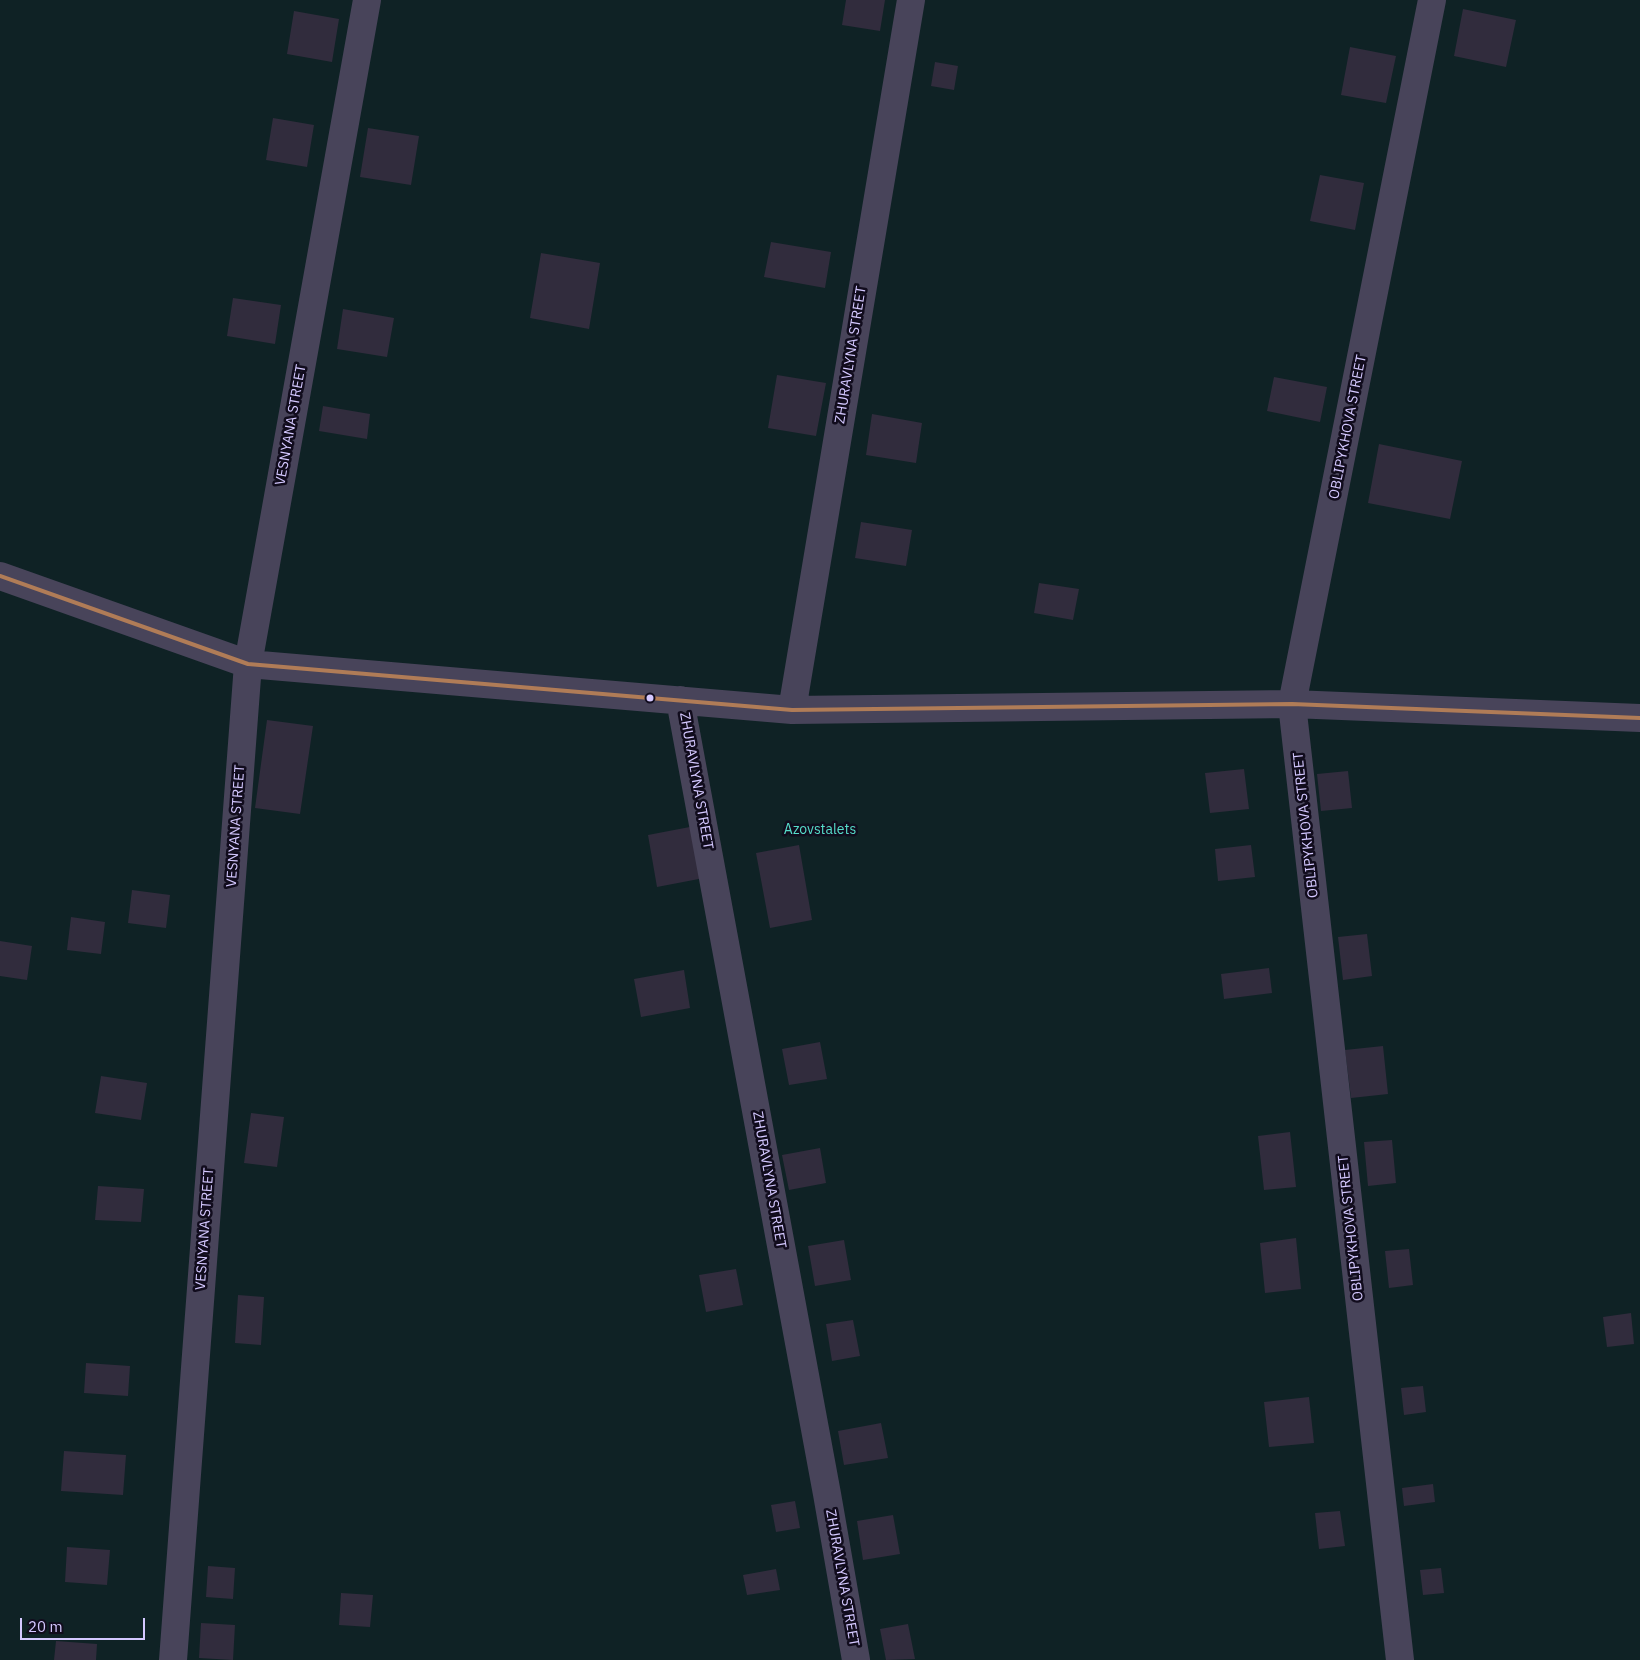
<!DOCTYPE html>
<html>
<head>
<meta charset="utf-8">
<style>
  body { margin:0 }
  #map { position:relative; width:1640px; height:1660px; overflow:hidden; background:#121019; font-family:"IBM Plex Sans",sans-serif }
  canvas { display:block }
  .scale { position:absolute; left:20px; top:1618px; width:125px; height:22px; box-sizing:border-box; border:2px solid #d4c8ff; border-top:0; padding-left:6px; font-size:15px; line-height:18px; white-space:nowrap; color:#d4c8ff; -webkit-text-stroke:4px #110c1d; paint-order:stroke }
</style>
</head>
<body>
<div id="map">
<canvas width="1640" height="1660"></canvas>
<div class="scale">20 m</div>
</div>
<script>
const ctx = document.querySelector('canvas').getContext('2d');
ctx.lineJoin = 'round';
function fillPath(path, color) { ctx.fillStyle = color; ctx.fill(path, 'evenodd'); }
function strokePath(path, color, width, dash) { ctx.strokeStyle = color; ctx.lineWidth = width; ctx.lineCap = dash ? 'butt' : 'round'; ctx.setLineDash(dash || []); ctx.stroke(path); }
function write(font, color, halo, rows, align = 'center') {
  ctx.font = font + ' "IBM Plex Sans",sans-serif'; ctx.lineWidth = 5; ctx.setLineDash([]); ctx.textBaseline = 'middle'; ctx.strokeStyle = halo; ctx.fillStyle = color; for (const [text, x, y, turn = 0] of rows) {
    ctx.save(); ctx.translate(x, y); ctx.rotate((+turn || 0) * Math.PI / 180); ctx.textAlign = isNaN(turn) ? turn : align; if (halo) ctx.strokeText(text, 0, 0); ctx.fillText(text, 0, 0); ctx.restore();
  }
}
fillPath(new Path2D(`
  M0,0H1640V1660H0Z`), '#0f2225');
fillPath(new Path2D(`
  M846,0H885L880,31L842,25Z
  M1463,9L1516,20L1506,67L1454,56Z
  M294,11L339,19L332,62L287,54Z
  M1350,47L1396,56L1386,103L1341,95Z
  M935,62L958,66L954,90L931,86Z
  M273,118L314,125L307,167L266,160Z
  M368,128L419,136L411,185L360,177Z
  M1320,175L1364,183L1355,230L1310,221Z
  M771,242L831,252L825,288L764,277Z
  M541,253L600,263L589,329L530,318Z
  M233,298L281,305L275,344L227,336Z
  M343,309L394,318L387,357L337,349Z
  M777,375L826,383L816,436L768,428Z
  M1274,377L1327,387L1320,422L1267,411Z
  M323,406L370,414L367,439L319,431Z
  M872,414L922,423L916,463L866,455Z
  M1379,444L1462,461L1450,519L1368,503Z
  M861,522L912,530L906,566L855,558Z
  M1039,583L1079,589L1073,620L1034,613Z
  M267,720L313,726L300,814L255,808Z
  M1244,769L1249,809L1210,813L1205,773Z
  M1348,771L1352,808L1321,811L1317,774Z
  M695,826L704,878L657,887L648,835Z
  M799,845L812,920L770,928L756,853Z
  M1251,845L1255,877L1218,881L1215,849Z
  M132,890L170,895L166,928L128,923Z
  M71,917L105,922L101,954L67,950Z
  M1367,934L1372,976L1343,980L1338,937Z
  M0,941L32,946L27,980L0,976Z
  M1269,968L1272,993L1224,999L1221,974Z
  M684,970L690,1008L641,1017L634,979Z
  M820,1042L827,1079L789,1085L782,1049Z
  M1383,1046L1388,1094L1351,1098L1345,1050Z
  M101,1076L147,1083L141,1120L95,1113Z
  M251,1113L284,1117L277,1167L244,1163Z
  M1290,1132L1296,1187L1264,1190L1258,1136Z
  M1392,1140L1396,1183L1368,1186L1364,1142Z
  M820,1148L826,1183L789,1190L782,1155Z
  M98,1186L144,1189L141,1222L95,1220Z
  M1296,1238L1301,1289L1265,1293L1260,1243Z
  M844,1240L851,1280L815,1286L808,1246Z
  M1409,1249L1413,1285L1389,1288L1385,1251Z
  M736,1269L743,1305L706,1312L699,1275Z
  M238,1295L264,1297L261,1345L235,1343Z
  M1631,1313L1634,1344L1607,1347L1603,1317Z
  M853,1320L860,1356L832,1361L826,1324Z
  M86,1363L130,1366L128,1396L84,1393Z
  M1423,1386L1426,1412L1404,1415L1401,1388Z
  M1309,1397L1314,1443L1269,1447L1264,1402Z
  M881,1423L888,1458L844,1465L838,1431Z
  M64,1451L126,1455L123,1495L61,1491Z
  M1433,1484L1435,1502L1404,1506L1402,1488Z
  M795,1501L800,1528L776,1532L771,1505Z
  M1340,1511L1345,1546L1319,1549L1315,1513Z
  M893,1515L900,1554L863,1560L857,1521Z
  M67,1547L110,1550L107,1585L65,1582Z
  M208,1566L235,1568L233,1599L206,1597Z
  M1441,1568L1444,1593L1423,1595L1420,1570Z
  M776,1569L780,1590L747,1595L743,1575Z
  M341,1593L373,1595L370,1627L339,1625Z
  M201,1623L235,1625L233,1660L199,1658Z
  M908,1624L915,1659L886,1660L880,1629Z
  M56,1641L97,1644L96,1660H54Z`), '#312c3d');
strokePath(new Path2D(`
  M0,576L248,664L792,710L1292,704L1640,718
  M680,700L827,1494L856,1660
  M792,710L911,0
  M173,1660L248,664L367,0
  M1400,1660L1292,704L1432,0`), '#48445a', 28);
strokePath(new Path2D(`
  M0,576L248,664L792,710L1292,704L1640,718`), '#b07c57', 4);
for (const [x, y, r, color] of [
  [650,698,4.5,"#d4c8ff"]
]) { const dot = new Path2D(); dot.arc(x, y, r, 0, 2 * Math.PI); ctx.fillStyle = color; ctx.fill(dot); strokePath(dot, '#110c1d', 2); }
write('14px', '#d4c8ff', '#110c1d', [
  ["ZHURAVLYNA STREET",851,355,-81],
  ["VESNYANA STREET",291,425,-80],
  ["OBLIPYKHOVA STREET",1348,427,-79],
  ["ZHURAVLYNA STREET",696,781,80],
  ["OBLIPYKHOVA STREET",1306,825,-96],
  ["VESNYANA STREET",236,826,-86],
  ["ZHURAVLYNA STREET",769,1180,80],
  ["OBLIPYKHOVA STREET",1351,1228,-96],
  ["VESNYANA STREET",205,1229,-86],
  ["ZHURAVLYNA STREET",842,1578,80]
]);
write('14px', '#56ddca', '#110c1d', [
  ["Azovstalets",820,830]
]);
</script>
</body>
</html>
